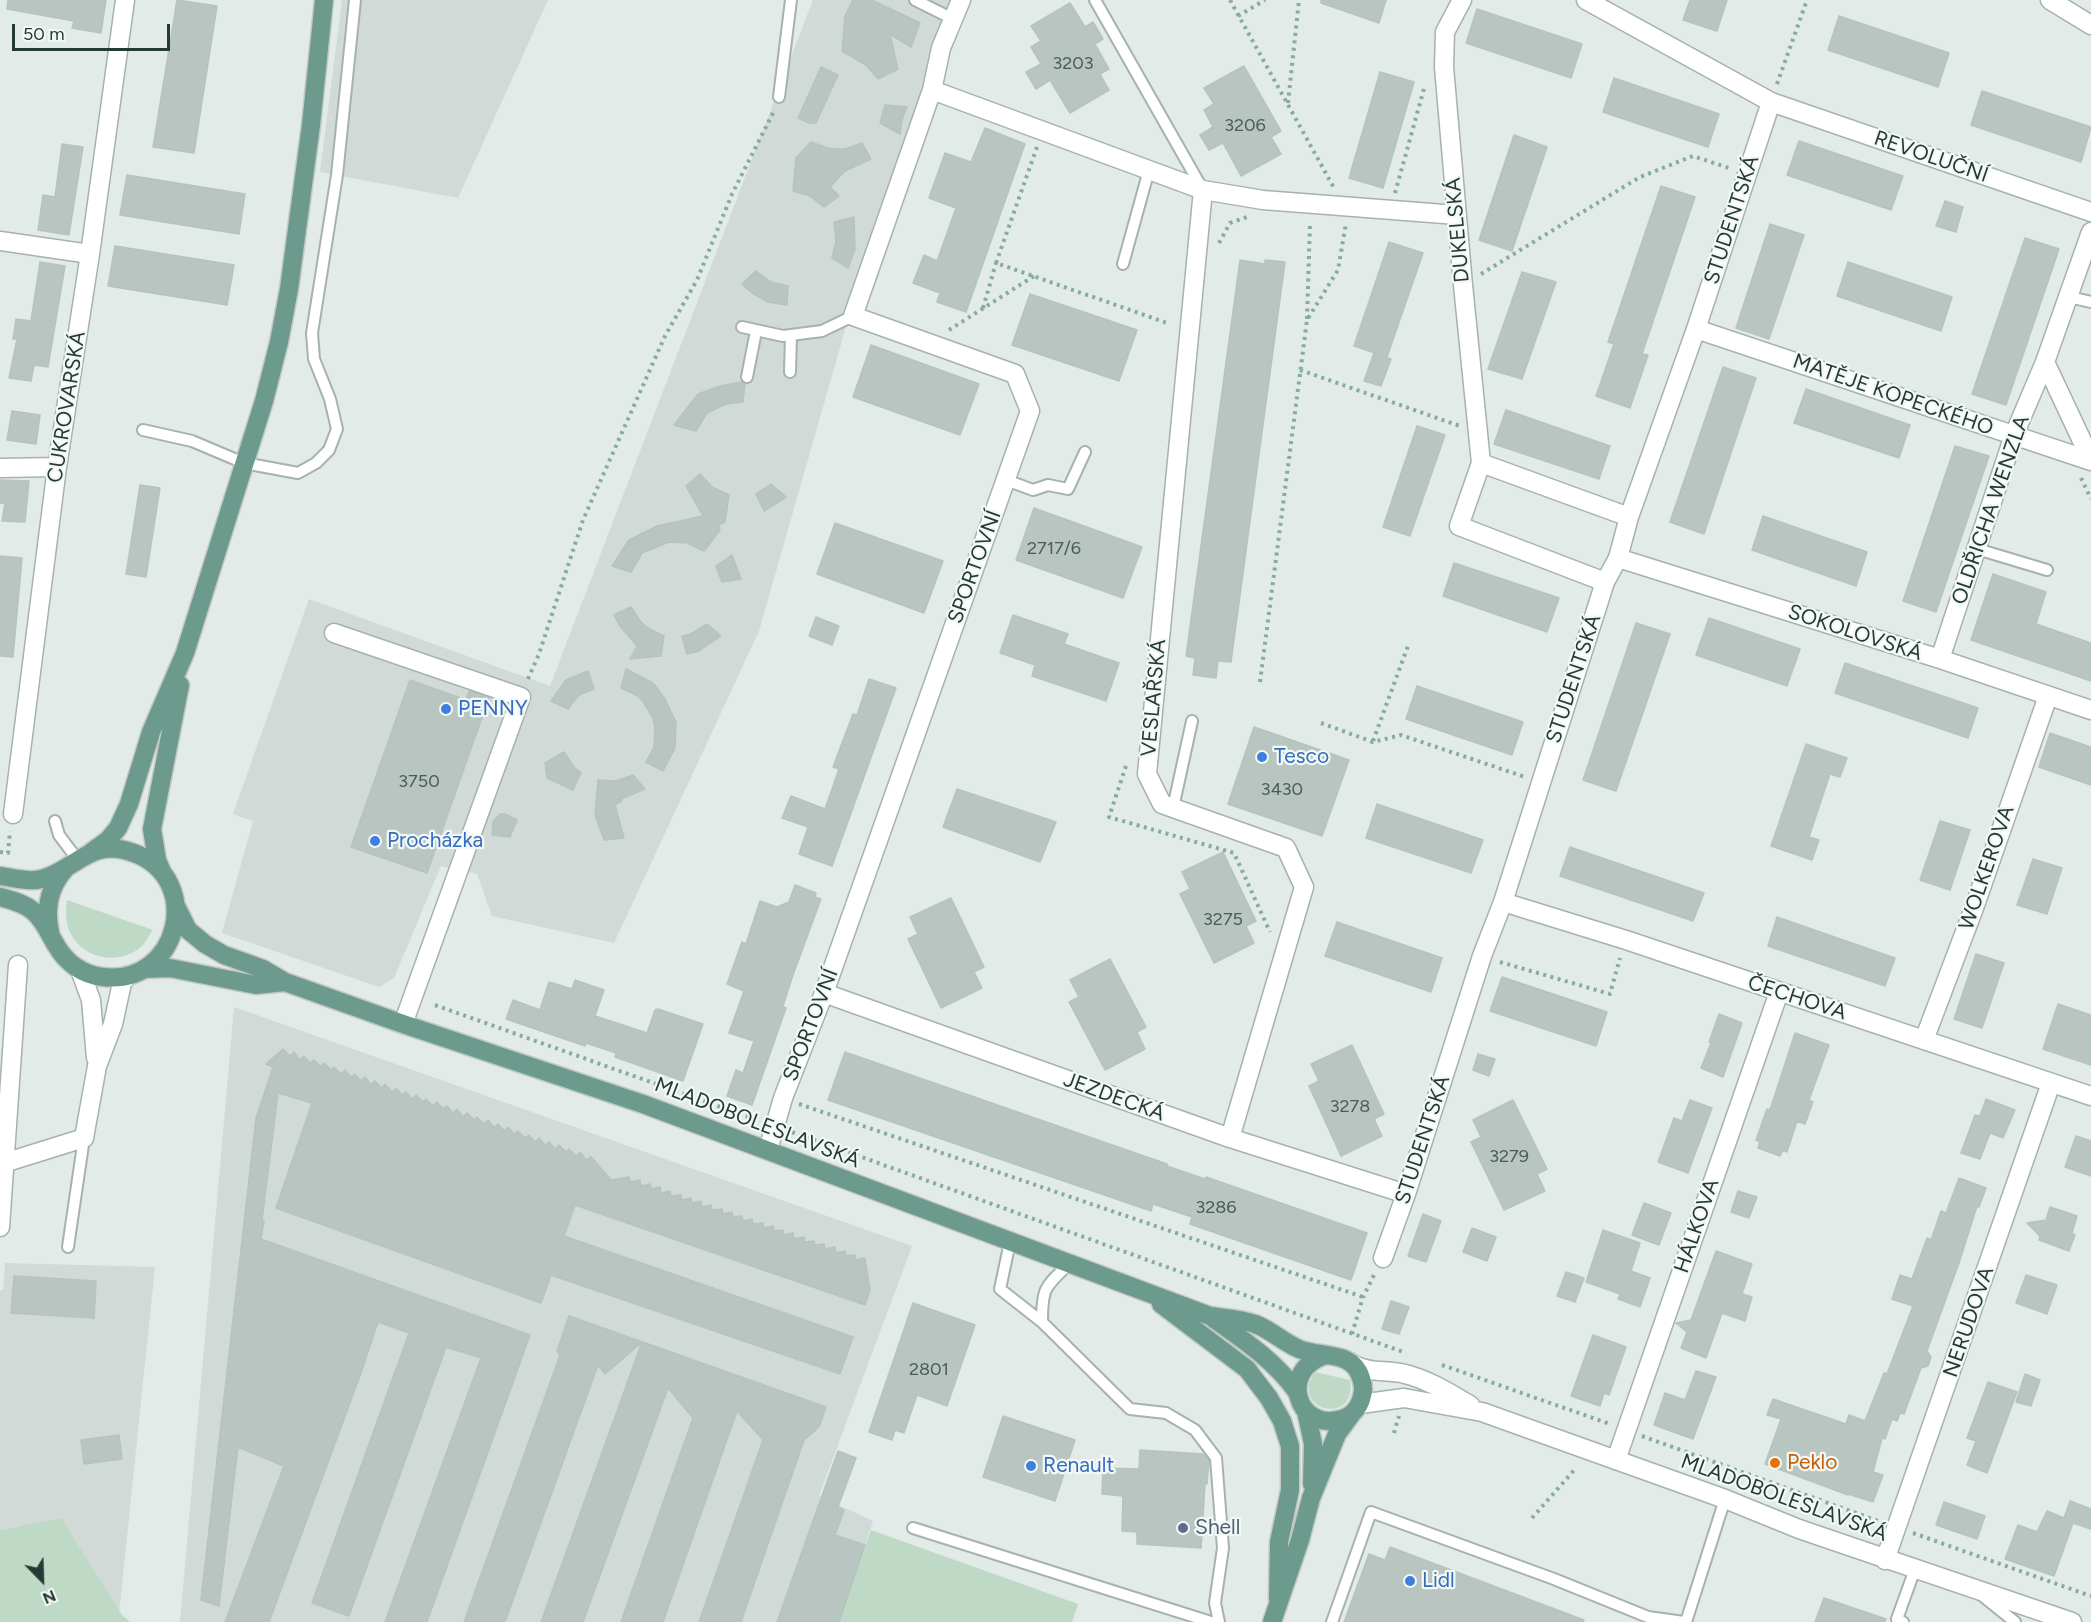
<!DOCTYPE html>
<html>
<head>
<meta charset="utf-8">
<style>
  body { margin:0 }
  #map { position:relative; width:2091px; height:1622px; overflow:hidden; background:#e2ebe7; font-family:Figtree,sans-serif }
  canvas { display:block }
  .north { position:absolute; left:12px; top:1550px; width:60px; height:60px; -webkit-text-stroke:4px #f2f8f5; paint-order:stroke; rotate:157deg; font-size:16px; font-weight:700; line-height:24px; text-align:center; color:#243a34 }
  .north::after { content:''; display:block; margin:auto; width:21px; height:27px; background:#243a34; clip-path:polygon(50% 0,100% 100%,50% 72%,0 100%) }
  .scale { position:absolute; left:12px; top:24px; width:158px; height:27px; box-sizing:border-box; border:3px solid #243a34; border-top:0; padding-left:8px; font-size:18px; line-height:21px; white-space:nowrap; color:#243a34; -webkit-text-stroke:4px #f2f8f5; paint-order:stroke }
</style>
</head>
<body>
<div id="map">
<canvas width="2091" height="1622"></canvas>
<div class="north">N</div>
<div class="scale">50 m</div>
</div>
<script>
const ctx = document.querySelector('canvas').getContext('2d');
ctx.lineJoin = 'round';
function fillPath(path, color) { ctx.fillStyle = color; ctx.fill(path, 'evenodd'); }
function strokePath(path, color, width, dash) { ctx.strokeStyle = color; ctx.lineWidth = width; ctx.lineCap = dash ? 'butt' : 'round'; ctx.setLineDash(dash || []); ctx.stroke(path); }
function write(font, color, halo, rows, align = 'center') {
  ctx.font = font + ' Figtree,sans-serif'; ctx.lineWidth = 4.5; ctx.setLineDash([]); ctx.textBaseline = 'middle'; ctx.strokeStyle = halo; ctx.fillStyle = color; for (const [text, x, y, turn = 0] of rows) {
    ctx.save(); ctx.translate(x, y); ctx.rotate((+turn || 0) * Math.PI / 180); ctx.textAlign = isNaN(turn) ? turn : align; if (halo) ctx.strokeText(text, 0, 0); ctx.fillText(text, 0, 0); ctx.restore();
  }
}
fillPath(new Path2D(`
  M342,0H548L458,198L320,172Z
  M813,0H957L851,309L759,631L614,943L492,916L477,874L441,866L394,978L379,987L222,933L253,821L233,814L309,599L550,686Z
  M234,1007L912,1246L819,1496L873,1521L840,1622H180Z
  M5,1263L155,1267L119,1614L17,1526L0,1530V1290H3Z`), '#d1dad6');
fillPath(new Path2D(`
  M67,900L153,930C149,935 146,942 142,946C120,966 83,960 70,932C65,922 66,911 67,900Z
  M1315,1372L1350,1380C1358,1427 1288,1411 1315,1372Z
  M61,1518L122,1615L130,1622H0V1530Z
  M871,1530L1078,1604L1072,1622H839Z`), '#bed9c5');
const building = new Path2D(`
  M8,0H106L101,33L72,28L74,21L7,9Z
  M177,0L217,6L194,153L153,147Z
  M853,0H872L920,23L911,47L890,34L898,69L878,79L866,65L842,51L845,16Z
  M1321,0H1386L1379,23L1321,3Z
  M1690,0H1727L1717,31L1683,20Z
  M1070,3L1085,27L1093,22L1103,39L1095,44L1109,69L1100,74L1109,90L1070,113L1050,80L1036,89L1026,72L1041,64L1031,47L1041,41L1031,26Z
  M1477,9L1582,44L1571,78L1466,43Z
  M1839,16L1949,53L1938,87L1828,50Z
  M1244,66L1281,131L1271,137L1281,154L1241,176L1223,143L1209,150L1200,135L1213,127L1204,110L1214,104L1204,88Z
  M821,67L838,75L816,123H809L798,118Z
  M1380,72L1414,82L1383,188L1349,178Z
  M1614,78L1719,114L1708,147L1603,112Z
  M1982,91L2091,127L2081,162L1971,125Z
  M885,105L907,107L902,120L900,134L880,123Z
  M985,128L1025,144L966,312L937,302L940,293L913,283L924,255L937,261L956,208L929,198L945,153L971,162Z
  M1514,135L1547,147L1512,251L1479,240Z
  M1799,141L1903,176L1891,210L1787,175Z
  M811,142L828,148L836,149H845L862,143L871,159L845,171L830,187L839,196L824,207L810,196L793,191L796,158Z
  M62,144L83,147L69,235L38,230L43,195L55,197Z
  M127,175L245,194L239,234L120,215Z
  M1661,186L1695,197L1642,354L1648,355L1630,408L1596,396L1614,344L1608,342Z
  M1945,201L1963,207L1956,232L1936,226Z
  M854,217L855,249L848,268L832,258L836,241L834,222Z
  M1770,224L1804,235L1769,339L1736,328Z
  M2025,238L2059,249L2006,405L1972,394Z
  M1389,242L1423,253L1387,357L1354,346Z
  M115,246L234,265L227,305L108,286Z
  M1240,260L1265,264V260L1285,262L1231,662L1218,661L1216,678L1193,675L1195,658L1186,656Z
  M40,262L65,266L48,367L34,365L31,381L9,378L17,339H13L16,319L31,321Z
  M1848,262L1952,297L1941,331L1837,296Z
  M756,271L771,282L788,286L787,305L768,302L752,293L742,284Z
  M1522,272L1556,282L1522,379L1488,369Z
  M1030,294L1137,330L1119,381L1012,345Z
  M871,345L979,384L960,435L853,397Z
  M1374,353L1391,359L1381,386L1364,381Z
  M1723,367L1756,378L1704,534L1670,522Z
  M741,382L745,384L743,402L726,404L707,413L696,431L674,425L698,394L720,386Z
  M1806,389L1910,425L1899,458L1794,423Z
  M1506,410L1610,446L1599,479L1494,444Z
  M12,411L40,415L36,444L7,440Z
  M1417,426L1445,435L1410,536L1383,527Z
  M1955,446L1989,456L1936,612L1903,601Z
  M700,474L712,487L729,495L725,522L718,525L720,530L704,551L687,543L669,542L642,553L631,572L612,566L629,540L657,526L703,516L686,486Z
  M0,480L29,481L25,522L2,521L5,503H0Z
  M771,484L786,497L764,511L756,494Z
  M140,485L160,488L146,577L126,574Z
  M1034,508L1142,547L1123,598L1016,560Z
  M1763,516L1867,552L1856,586L1752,550Z
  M835,523L943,561L924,613L817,574Z
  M732,555L741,579L722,582L716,566Z
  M0,556L22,558L13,657L0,656Z
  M1454,563L1559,598L1547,632L1443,596Z
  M1993,574L2046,592L2036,624L2091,643V681L1971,640Z
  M631,607L641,622L648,628L664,636L661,656L630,659L637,646L620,626L614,615Z
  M1013,615L1068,634L1064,644L1119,663L1106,701L1032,676L1035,665L1000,653Z
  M816,617L839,626L832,645L809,636Z
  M1709,618L1800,649L1787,686L1696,655Z
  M1636,623L1670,634L1616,791L1583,780Z
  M707,624L721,636L699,651L687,654L682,636L691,634Z
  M1845,663L1978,708L1968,738L1835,693Z
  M626,669L653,683L665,699L676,722L675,748L663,771L646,762L654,747L655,728L653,718L644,703L638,696L621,688Z
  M588,671L594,689L579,695L568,709L551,701L566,680Z
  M869,679L896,688L832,866L799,854L808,827L782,818L791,796L825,809L839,769L833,767L853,714L857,715Z
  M410,680L466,700L469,691L489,698L427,873L351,847Z
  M1417,686L1523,722L1512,755L1406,719Z
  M1254,727L1349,760L1322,836L1228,804Z
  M2050,733L2091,747V785L2039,767Z
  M1806,744L1847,758L1840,777L1830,774L1809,837L1819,840L1812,860L1771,846Z
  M564,752L574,767L581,773L573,790L547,778L545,763Z
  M633,775L645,789L621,799L622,801L615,805L624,838L604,840L595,815L598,780L616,781Z
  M957,789L1056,822L1040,862L943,827Z
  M1377,804L1483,840L1471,873L1366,838Z
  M500,814H505L517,820L510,837L492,835L493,822Z
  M1940,821L1970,830L1950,890L1920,880Z
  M1570,847L1704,893L1693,921L1560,876Z
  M1223,852L1256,921L1246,926L1254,943L1214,963L1180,894L1190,889L1182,872Z
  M2033,859L2062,868L2047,914L2017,905Z
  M795,885L816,893L815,897L821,899L793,975L783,1006L786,1008L752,1105L727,1096L736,1070L743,1073L754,1041L729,1033L744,991L727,984L742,942L746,944L760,901L777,907L789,902Z
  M951,898L984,967L974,972L982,988L941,1008L908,939L918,934L910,917Z
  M1777,917L1895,958L1885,986L1768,946Z
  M1337,922L1442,958L1431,992L1325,956Z
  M1976,954L2004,963L1982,1028L1954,1019Z
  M1110,959L1146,1027L1137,1032L1145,1049L1105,1070L1069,1002L1079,997L1070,980Z
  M1502,977L1607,1012L1596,1046L1490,1011Z
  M575,980L604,990L595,1016L647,1033L655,1010L658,1009L703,1024L683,1081L615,1057L616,1053L586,1043L585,1046L506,1019L513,1000L540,1010L549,982L572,989Z
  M2058,1004L2091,1015V1065L2043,1049Z
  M1719,1014L1742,1023L1723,1077L1701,1068L1711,1043L1709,1042Z
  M1795,1033L1829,1045L1809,1100L1813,1102L1805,1124L1797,1121L1787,1152L1783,1150L1780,1156L1758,1148L1760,1142L1756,1140L1767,1109L1770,1110Z
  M1352,1045L1384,1114L1374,1119L1382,1136L1341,1156L1309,1086L1319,1081L1311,1064Z
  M283,1049L290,1056L294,1052L300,1060L304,1056L310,1063L314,1060L320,1066L324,1063L331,1070L334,1067L341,1074L345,1070L351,1077L355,1074L361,1081L365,1077L371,1085L375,1081L382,1088L385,1084L392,1092L396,1088L402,1095L406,1092L412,1099L416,1095L423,1102L426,1099L433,1106L437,1102L443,1109L447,1106L453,1113L457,1109L463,1117L467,1113L474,1120L477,1117L484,1124L488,1120L494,1128L498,1124L504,1131L508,1127L514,1134L518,1131L525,1138L529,1135L535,1142L539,1138L545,1145L549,1142L555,1149L559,1145L566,1152L569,1149L576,1156L580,1152L586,1160L591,1157L611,1180L629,1177L630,1182L640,1180L641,1186L650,1184L651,1189L660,1187L661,1193L670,1191L671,1196L681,1195L682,1200L691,1198L692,1203L701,1201L702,1207L711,1205L712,1210L722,1209L723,1214L732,1212L733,1217L742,1216L743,1221L752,1219L753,1224L763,1223L764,1228L773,1226L774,1231L783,1230L784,1235L793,1233L794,1239L804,1237L805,1242L814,1241L815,1245L824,1244L825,1249L835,1247L836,1253L845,1251L846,1256L855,1255L856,1260L865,1258L870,1290L865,1305L575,1205L564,1236L853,1337L840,1374L551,1275L541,1303L276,1208L312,1103L278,1093L262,1220L264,1221L261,1239L530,1335L427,1622H385L481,1358L446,1347L349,1616L312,1603L409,1333L378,1322L361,1373L269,1622H225L284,1466L238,1447L219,1606L201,1600L256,1118L273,1067L266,1064Z
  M845,1052L1167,1164V1166L1205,1179L1206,1177L1367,1233L1351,1280L1190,1224L1192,1217L1153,1204L1151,1211L828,1100Z
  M1478,1054L1495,1059L1489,1076L1473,1070Z
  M1986,1099L2015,1110L2003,1138L1990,1133L1980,1159L1961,1153L1975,1115L1980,1116Z
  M1513,1100L1547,1169L1537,1174L1545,1191L1504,1210L1471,1142L1481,1137L1473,1120Z
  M1690,1100L1712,1108L1688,1173L1658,1162L1674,1118L1682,1121Z
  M2076,1136L2091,1141V1176L2065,1167Z
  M1959,1178L1986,1188L1979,1207L1977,1206L1959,1263L1927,1351L1931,1357L1928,1366L1921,1368L1904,1414L1900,1413L1897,1421L1892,1419L1885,1439L1882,1438L1873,1472L1883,1475L1873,1502L1848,1494V1495L1765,1464L1781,1419L1767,1415L1773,1399L1846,1424L1849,1415L1865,1421L1884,1373L1887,1374L1913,1306L1892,1299L1900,1275L1912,1279L1927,1238L1931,1240L1941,1211L1946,1213Z
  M1738,1191L1757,1197L1749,1218L1731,1212Z
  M1644,1203L1671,1213L1659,1245L1632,1235Z
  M2050,1207L2077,1216L2072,1233L2075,1235L2069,1251L2039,1240L2040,1236L2027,1223L2046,1220Z
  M1423,1214L1441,1221L1426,1262L1408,1256Z
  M1472,1228L1496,1237L1487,1261L1463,1252Z
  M1603,1230L1640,1243L1631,1271L1650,1278L1640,1307L1618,1299L1620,1294L1586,1282Z
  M1716,1251L1752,1264L1742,1294L1752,1297L1745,1321L1722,1313L1706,1358L1681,1348L1687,1332L1676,1323L1691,1320Z
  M1566,1272L1584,1278L1575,1302L1557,1296Z
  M2026,1275L2057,1285L2047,1314L2016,1303Z
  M14,1276L96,1281L94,1318L11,1313Z
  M1391,1301L1409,1307L1399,1334L1382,1329Z
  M913,1303L975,1325L947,1406L917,1395L904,1433L895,1430L892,1440L869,1432Z
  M569,1316L826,1407L819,1427L804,1440L741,1622H699L763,1440L737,1411L663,1622H621L693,1418L668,1388L583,1622H541L642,1342L605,1374L598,1365L505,1622H464L560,1355L557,1351Z
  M1593,1335L1626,1347L1609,1395L1604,1393L1600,1406L1571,1396Z
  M1696,1371L1716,1377L1693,1439L1654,1425L1665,1393L1685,1400Z
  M2025,1374L2040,1380L2031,1406L2016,1402Z
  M1988,1382L2017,1392L1987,1473L1967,1465L1976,1441L1967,1438Z
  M1003,1416L1075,1440L1055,1501L983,1477Z
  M119,1435L122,1459L84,1464L81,1440Z
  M1140,1450L1203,1454L1209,1461L1207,1484H1205L1201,1548L1137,1544V1532L1122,1531L1123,1496L1102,1494L1103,1468L1139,1469Z
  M838,1451L856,1458L838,1507L844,1510L835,1535L865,1545L839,1622H777Z
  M2070,1501L2091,1509V1529L2073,1523L2054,1576L2005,1559L2018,1525L2037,1532L2047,1511L2064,1518Z
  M1944,1502L1985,1516L1977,1539L1936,1525Z
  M1390,1547L1584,1620L1583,1622H1344L1369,1554L1385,1560Z
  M1824,1598L1886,1619L1885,1622H1815Z`);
fillPath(building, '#b8c5c0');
strokePath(building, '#b5c4bd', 1.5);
const service = new Path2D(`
  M915,0L953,19
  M1095,0L1203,190
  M779,97L791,0
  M1123,264L1149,170
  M2069,297L2091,302
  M742,327L783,336L822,331L853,316
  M790,372L791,335
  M747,377L756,331
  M143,430L192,441L244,463L298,473L316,463L329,450L337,429L330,399L314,359L312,333L337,175L355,0
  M1006,480L1033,490L1048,485L1068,489L1085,452
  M1977,549L2047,570
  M1173,808L1192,721
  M55,821L59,835L77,859
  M1010,1242L1000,1289L1042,1322L1130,1409L1166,1413L1195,1430L1216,1458L1223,1548L1215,1603L1219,1622
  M68,1247L84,1138
  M1042,1322C1042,1287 1045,1287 1070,1263
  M913,1528L1211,1622
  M1984,1597L2015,1622
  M1332,1622L1371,1512L1554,1579L1648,1617L1684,1622
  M1686,1622L1725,1499
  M1903,1622L1897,1619L1915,1569`);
const minor = new Path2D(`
  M1462,0L1445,32L1444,67L1463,285L1481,463L1459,526L1605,582
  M1586,0L1771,102L2091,212
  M2050,0L2091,25
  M932,90L1203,190L1263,200L1457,215
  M1203,190L1147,774L1162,804L1286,848L1304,887L1230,1138
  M2091,232L2045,362L2091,460
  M0,241L90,254
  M1696,329L2091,461
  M1481,463L1629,517
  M0,468L57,467
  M1618,558L1940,659L2091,710
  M334,633L521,697L403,1024
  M1940,659L2014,435L2045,362
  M13,814L57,467L90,254L125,0
  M1503,902L1626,940L2091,1096
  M80,970L91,1000L96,1058
  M824,993L1230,1138L1406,1194
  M1924,1040L1974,908L2048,696
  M768,1150L783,1098L824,993L1030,411L1015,374L853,316L932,90L941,48L961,0
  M4,1163L84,1138L97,1066L113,1024L122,983L127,976
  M0,1227L18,965
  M1383,1258L1406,1194L1482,956L1503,902L1605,582L1618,558L1629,517L1696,329L1771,102
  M1616,1460L1779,992
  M1885,1560L2051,1083`);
const tertiary = new Path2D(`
  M1354,1365C1371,1374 1388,1369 1405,1374C1429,1380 1449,1393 1470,1405
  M1360,1404L1404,1398L1482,1412L1725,1499L1799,1529L2072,1622`);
const primary = new Path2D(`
  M90,853L108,840L118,828L129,804L151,732L185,653L264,401L279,342L289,289L311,125L324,0
  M162,872L157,860L152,829L180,685
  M0,876C15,878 31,883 45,878C78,867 92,837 134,853C205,879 179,986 103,977C83,975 66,963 56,945C49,934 44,920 33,911C24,903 11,900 0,897
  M176,906L188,930L205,944L224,955L263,969L285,982L403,1024L643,1104L1210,1316C1224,1318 1242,1319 1255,1324C1271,1330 1283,1342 1299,1349C1321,1358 1353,1350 1361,1378C1363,1384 1364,1390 1362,1396C1359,1409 1350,1418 1337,1420C1297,1429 1278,1370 1326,1355
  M50,932C45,909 49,887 65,869
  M144,969L170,968L256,985L285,982
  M1161,1304L1247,1369L1269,1398L1282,1421L1290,1446V1490L1279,1542L1278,1599
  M1214,1319C1245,1341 1275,1361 1297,1392
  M1306,1411L1313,1444L1312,1484
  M1272,1622L1300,1540L1311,1498L1337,1434L1351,1415`);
strokePath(service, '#a5b2ae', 14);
strokePath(minor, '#a5b2ae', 21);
strokePath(tertiary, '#a5b2ae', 21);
strokePath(primary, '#c2c8c6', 21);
strokePath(new Path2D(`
  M1230,0L1334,188
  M1238,16L1265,0
  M1777,84L1807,0
  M1288,103L1299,0
  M1037,147L996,263L1170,324
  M1395,193L1425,85
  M1219,243L1230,223L1247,217
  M1481,274L1640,177L1693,156L1732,169
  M983,308L996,263
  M1307,319L1310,224
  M949,330L1034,276
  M1300,370L1460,426
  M2081,478L2091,499
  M528,679L539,654L583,520L665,336L697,280L732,194L775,109
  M1260,682L1307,320L1338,270L1346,223
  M1321,723L1373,742L1401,735L1525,777
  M1373,741L1408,646
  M1126,766L1109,817L1234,853L1270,932
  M0,852L8,853L10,831
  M1500,962L1610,994L1620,958
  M435,1005L757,1120
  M799,1104L1363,1297
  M792,1132L1406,1353
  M1352,1334L1363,1297L1374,1275
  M1442,1365L1610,1424
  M1394,1433L1399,1416
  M1642,1436L1881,1522
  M1532,1518L1576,1468
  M1913,1533L2091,1596`), '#86ab9f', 4, [3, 4.5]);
strokePath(service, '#fff', 10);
strokePath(minor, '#fff', 18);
strokePath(tertiary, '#fff', 18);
strokePath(primary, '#6c9b8e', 18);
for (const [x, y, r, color] of [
  [446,709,6,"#3f7fe0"],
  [1262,757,6,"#3f7fe0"],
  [375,841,6,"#3f7fe0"],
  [1775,1463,6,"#e8710a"],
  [1031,1466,6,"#3f7fe0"],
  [1183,1528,6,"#5c6f8a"],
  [1410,1581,6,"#3f7fe0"]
]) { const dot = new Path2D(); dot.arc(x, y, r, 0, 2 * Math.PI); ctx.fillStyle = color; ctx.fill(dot); strokePath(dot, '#f2f8f5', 2); }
write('18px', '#495d57', null, [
  ["3203",1073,64],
  ["3206",1245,126],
  ["2717/6",1054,549],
  ["3750",419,782],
  ["3430",1282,790],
  ["3275",1223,920],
  ["3278",1350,1107],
  ["3279",1509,1157],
  ["3286",1216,1208],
  ["2801",929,1370]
]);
write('21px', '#243a34', '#f2f8f5', [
  ["REVOLUČNÍ",1931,157,19],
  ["STUDENTSKÁ",1732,220,-72],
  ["DUKELSKÁ",1458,230,-95],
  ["MATĚJE KOPECKÉHO",1893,395,19],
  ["CUKROVARSKÁ",67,407,-81],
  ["OLDŘICHA WENZLA",1991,510,-71],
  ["SPORTOVNÍ",975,567,-70],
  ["SOKOLOVSKÁ",1855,633,18],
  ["STUDENTSKÁ",1574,679,-72],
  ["VESLAŘSKÁ",1154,698,-85],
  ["WOLKEROVA",1987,868,-71],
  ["ČECHOVA",1797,998,18],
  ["SPORTOVNÍ",811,1025,-69],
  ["JEZDECKÁ",1114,1097,20],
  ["MLADOBOLESLAVSKÁ",757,1123,21],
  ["STUDENTSKÁ",1423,1140,-72],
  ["HÁLKOVA",1697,1226,-71],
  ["NERUDOVA",1969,1322,-71],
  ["MLADOBOLESLAVSKÁ",1784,1498,20]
]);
write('21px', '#366cbe', '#f2f8f5', [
  ["PENNY",458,709],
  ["Tesco",1274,757],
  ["Procházka",387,841],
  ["Renault",1043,1466],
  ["Lidl",1422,1581]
], 'left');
write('21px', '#c56008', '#f2f8f5', [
  ["Peklo",1787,1463]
], 'left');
write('21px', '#4e5e75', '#f2f8f5', [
  ["Shell",1195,1528]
], 'left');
</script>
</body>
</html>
